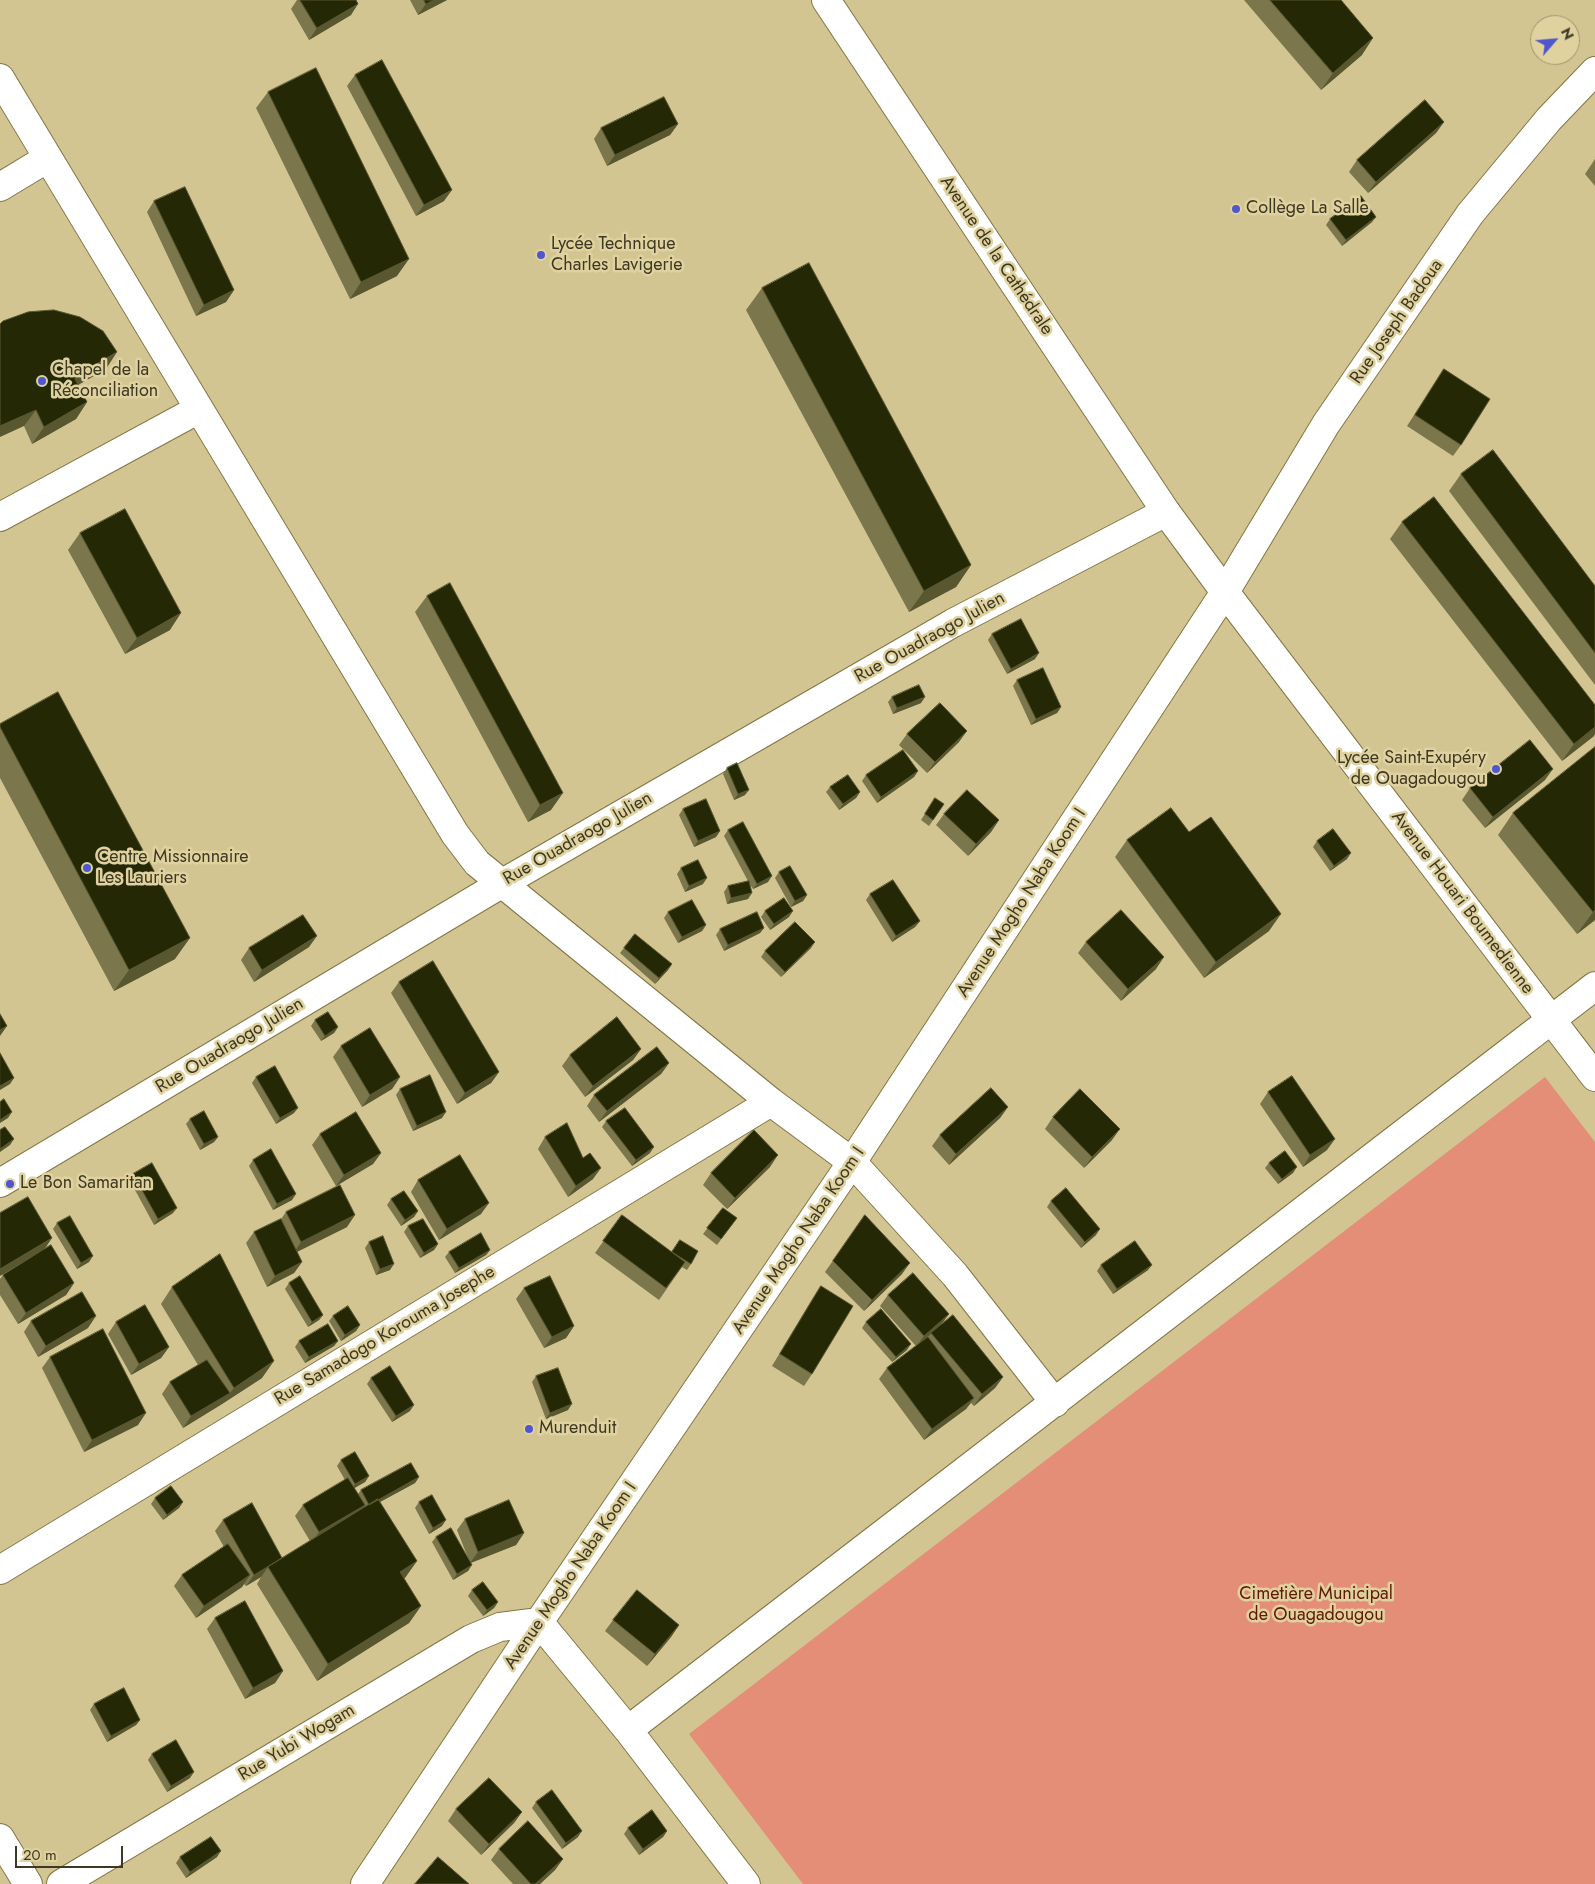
<!DOCTYPE html>
<html>
<head>
<meta charset="utf-8">
<style>
  body { margin:0 }
  #map { position:relative; width:1595px; height:1884px; overflow:hidden; background:#d2c592; font-family:Jost,sans-serif }
  canvas { display:block }
  .north { position:absolute; left:1530px; top:15px; width:50px; height:50px; box-sizing:border-box; background:#dfd29f; border:1px solid #9e946d; border-radius:50%; rotate:63deg; font-size:14px; font-weight:700; line-height:20px; text-align:center; color:#3d3823 }
  .north::after { content:''; display:block; margin:auto; width:18px; height:22px; background:#5056cd; clip-path:polygon(50% 0,100% 100%,50% 72%,0 100%) }
  .scale { position:absolute; left:15px; top:1846px; width:108px; height:22px; box-sizing:border-box; border:2px solid #3d3823; border-top:0; padding-left:6px; font-size:15px; line-height:18px; white-space:nowrap; color:#3d3823; -webkit-text-stroke:4px #dfd29f; paint-order:stroke }
</style>
</head>
<body>
<div id="map">
<canvas width="1595" height="1884"></canvas>
<div class="north">N</div>
<div class="scale">20 m</div>
</div>
<script>
const ctx = document.querySelector('canvas').getContext('2d');
ctx.lineJoin = 'round';
function fillPath(path, color) { ctx.fillStyle = color; ctx.fill(path, 'evenodd'); }
function strokePath(path, color, width, dash) { ctx.strokeStyle = color; ctx.lineWidth = width; ctx.lineCap = dash ? 'butt' : 'round'; ctx.setLineDash(dash || []); ctx.stroke(path); }
function write(font, color, halo, rows, align = 'center') {
  ctx.font = font + ' Jost,sans-serif'; ctx.lineWidth = 5; ctx.setLineDash([]); ctx.textBaseline = 'middle'; ctx.strokeStyle = halo; ctx.fillStyle = color; for (const [text, x, y, turn = 0] of rows) {
    ctx.save(); ctx.translate(x, y); ctx.rotate((+turn || 0) * Math.PI / 180); ctx.textAlign = isNaN(turn) ? turn : align; if (halo) ctx.strokeText(text, 0, 0); ctx.fillText(text, 0, 0); ctx.restore();
  }
}
fillPath(new Path2D(`
  M1545,1077L1595,1142V1884H803L689,1734Z`), '#e48e77');
const minor = new Path2D(`
  M0,78L455,834L477,863L771,1102L852,1162L955,1275L1055,1403
  M0,187L48,158
  M0,517L199,409
  M0,1183L501,884L953,623L1166,512
  M0,1570L771,1102
  M628,1730L1595,986
  M0,1838L28,1884
  M61,1884L471,1639L500,1627L539,1622L628,1730L746,1884
  M365,1884L539,1622L852,1162L1225,592L1326,424L1470,214L1549,119L1595,71`);
const secondary = new Path2D(`
  M826,0L1166,512L1225,592L1595,1077`);
strokePath(minor, '#827645', 30);
strokePath(secondary, '#827645', 30);
strokePath(minor, '#fff', 28);
strokePath(secondary, '#fff', 28);
fillPath(new Path2D(`
  M297,0H356L351,15L309,40L291,9Z
  M410,0H447L418,15Z
  M1244,0H1341L1362,55L1321,90Z
  M355,75L444,201L416,216L347,86Z
  M268,92L397,276L350,299L256,108Z
  M1444,122L1436,133L1368,193L1349,172L1357,160Z
  M678,124L670,135L607,166L594,139L601,128Z
  M1595,159V186L1585,174Z
  M154,201L234,290L226,302L196,316L147,212Z
  M1330,219L1372,222L1342,246L1326,225Z
  M762,288L971,565L956,587L909,612L746,310Z
  M0,324L106,369L78,385L87,402L76,419L32,444L24,426Z
  M1444,369L1461,445L1453,456L1407,426Z
  M1461,474L1595,586V685L1449,491Z
  M1402,522L1594,736L1562,761L1390,539Z
  M80,533L170,630L125,654L68,550Z
  M427,596L551,810L528,822L415,612Z
  M992,634L1035,659L1007,674L988,640Z
  M1017,680L1061,707L1057,713L1031,725L1013,686Z
  M892,697L921,703L893,714L888,702Z
  M0,727L175,959L114,991L0,778Z
  M907,734L959,742L927,773L899,745Z
  M1595,747V920L1577,934L1498,835L1513,813Z
  M727,768L745,795L734,800L723,774Z
  M918,771L914,777L877,803L862,781L866,775Z
  M1545,780L1485,828L1462,800L1470,788Z
  M830,787L860,792L856,798L839,810L826,792Z
  M935,798L944,804L929,826L921,820Z
  M683,809L720,831L716,837L694,847L679,815Z
  M944,814L999,820L991,832L968,856L936,825Z
  M728,830L768,882L753,889L749,883L748,899L727,904L724,892L728,886L748,881L724,836Z
  M1189,832L1269,931L1204,978L1115,857L1127,840Z
  M1317,841L1347,859L1330,871L1313,847Z
  M681,868L703,884L685,892L677,874Z
  M779,872L807,895L803,901L791,907L775,878Z
  M870,894L920,921L915,927L892,942L866,900Z
  M765,911L789,917L770,930L761,917Z
  M668,912L706,925L702,931L678,943L664,918Z
  M764,928L760,933L724,951L716,935L720,929Z
  M1086,942L1156,969L1121,1001L1078,953Z
  M309,947L254,982L241,960L249,948Z
  M624,948L672,964L668,970L655,984L620,953Z
  M811,948L781,977L761,957L765,951Z
  M399,982L499,1072L491,1083L457,1104L391,993Z
  M315,1020L338,1027L334,1033L321,1041L311,1026Z
  M341,1046L400,1077L392,1089L362,1107L333,1057Z
  M641,1049L633,1060L585,1097L562,1066L570,1055Z
  M669,1063L661,1074L599,1122L587,1106L594,1095Z
  M256,1077L294,1113L276,1124L252,1083Z
  M400,1089L442,1118L413,1131L396,1095Z
  M1268,1092L1327,1150L1303,1167L1260,1104Z
  M1008,1107L1000,1118L949,1165L932,1146L940,1135Z
  M1053,1117L1112,1140L1084,1168L1045,1129Z
  M190,1119L218,1137L214,1142L200,1150L186,1124Z
  M606,1121L650,1153L632,1166L602,1127Z
  M320,1134L381,1153L373,1164L336,1186L312,1145Z
  M545,1137L583,1158L593,1179L568,1197L538,1149Z
  M253,1160L292,1200L273,1210L249,1166Z
  M1269,1163L1293,1173L1278,1184L1265,1168Z
  M770,1167L727,1209L703,1185L711,1173Z
  M133,1174L173,1213L154,1225L129,1179Z
  M418,1180L481,1214L439,1240L411,1192Z
  M391,1199L418,1211L414,1217L401,1226L387,1205Z
  M1051,1201L1096,1235L1081,1248L1047,1207Z
  M723,1208L737,1218L717,1245L703,1234Z
  M286,1212L347,1227L297,1251L302,1262L294,1273L267,1287L246,1243L254,1232L281,1219Z
  M622,1215L672,1252L680,1240L691,1264L687,1270L682,1267L659,1300L595,1253Z
  M865,1215L902,1274L864,1311L825,1272Z
  M57,1223L89,1262L77,1269L53,1229Z
  M408,1226L438,1244L434,1250L420,1258L404,1232Z
  M369,1242L390,1270L376,1275L365,1248Z
  M44,1250L74,1283L66,1295L18,1324L0,1295V1279L3,1275Z
  M490,1250L486,1255L455,1273L445,1257L449,1252Z
  M1101,1265L1148,1270L1113,1294L1097,1271Z
  M289,1283L323,1315L319,1320L308,1327L285,1289Z
  M821,1286L812,1374L804,1386L772,1366L813,1298Z
  M172,1287L262,1378L222,1404L183,1428L162,1394L170,1382L198,1365L161,1304Z
  M524,1288L574,1326L566,1338L544,1348L516,1299Z
  M888,1295L941,1325L1003,1377L995,1388L974,1406L971,1403L966,1409L924,1440L879,1379L887,1368L916,1346L880,1306Z
  M333,1316L360,1325L356,1331L341,1341L329,1321Z
  M31,1321L88,1328L38,1357L24,1332Z
  M116,1322L169,1347L161,1358L131,1375L108,1334Z
  M866,1322L907,1350L892,1362L862,1328Z
  M299,1341H338L334,1346L305,1363L295,1347Z
  M50,1357L138,1425L84,1452L42,1368Z
  M536,1376L568,1410L546,1419L532,1382Z
  M371,1378L410,1411L392,1422L367,1384Z
  M341,1460L369,1476L365,1482L354,1488L358,1494L361,1490L419,1477L415,1483L380,1502L417,1561L404,1578L421,1606L409,1623L317,1681L257,1584L261,1577L246,1586L244,1584L242,1587L196,1618L174,1586L182,1575L224,1547L215,1531L223,1520L282,1558L310,1541L295,1516L303,1505L345,1480L337,1466Z
  M155,1498L183,1502L179,1508L163,1520L151,1504Z
  M419,1502L442,1526L429,1534L415,1508Z
  M465,1519L524,1533L516,1545L471,1563L468,1571L453,1580L432,1542L436,1537L468,1558L457,1530Z
  M472,1590L498,1602L494,1608L483,1616L468,1596Z
  M215,1618L283,1671L275,1683L245,1699L207,1629Z
  M613,1620L679,1625L671,1637L647,1666L605,1631Z
  M94,1704L140,1720L136,1725L107,1742L90,1710Z
  M152,1754L190,1778L167,1792L148,1760Z
  M536,1802L578,1837L562,1849L532,1808Z
  M456,1809L522,1812L514,1823L481,1855L448,1821Z
  M628,1828L667,1831L663,1837L639,1855L624,1834Z
  M499,1849L563,1859L555,1870L540,1884H513L491,1860Z
  M180,1857H217L186,1878L176,1863Z`), '#7b764b');
fillPath(new Path2D(`
  M434,0H447L418,15L426,4Z
  M358,4L351,15L309,40L317,28Z
  M1373,38L1362,55L1321,90L1333,73Z
  M1444,122L1436,133L1368,193L1376,182Z
  M678,124L670,135L607,166L615,155Z
  M452,190L444,201L416,216L424,205Z
  M1376,217L1372,222L1342,246L1346,240Z
  M409,259L397,276L350,299L361,282Z
  M234,290L226,302L196,316L204,305Z
  M117,352L106,369L62,394L74,377Z
  M87,402L76,419L32,444L44,427Z
  M36,410L24,426L0,437V426Z
  M971,565L956,587L909,612L924,591Z
  M181,613L170,630L125,654L137,638Z
  M1039,653L1035,659L1007,674L1011,669Z
  M925,697L921,703L893,714L897,708Z
  M1061,707L1057,713L1031,725L1036,719Z
  M1595,727V734L1594,736L1562,761L1574,744Z
  M967,731L959,742L927,773L935,762Z
  M1553,769L1545,780L1485,828L1493,817Z
  M918,771L914,777L877,803L881,797Z
  M749,790L745,795L734,800L738,794Z
  M860,792L856,798L839,810L843,804Z
  M563,793L551,810L528,822L540,805Z
  M999,820L991,832L968,856L976,844Z
  M720,831L716,837L694,847L698,841Z
  M1351,853L1347,859L1330,871L1334,866Z
  M772,876L768,882L753,889L757,884Z
  M707,878L703,884L685,892L689,886Z
  M752,893L748,899L727,904L731,898Z
  M807,895L803,901L791,907L795,901Z
  M1595,910V920L1577,934L1593,912Z
  M793,911L789,917L770,930L774,924Z
  M1281,914L1269,931L1204,978L1216,962Z
  M920,921L915,927L892,942L896,936Z
  M706,925L702,931L678,943L682,937Z
  M764,928L760,933L724,951L728,945Z
  M317,936L309,947L254,982L262,970Z
  M190,938L175,959L114,991L129,970Z
  M815,942L811,948L781,977L785,972Z
  M1164,957L1156,969L1121,1001L1128,989Z
  M672,964L668,970L655,984L659,978Z
  M7,1026L0,1036V1030Z
  M338,1027L334,1033L321,1041L325,1036Z
  M641,1049L633,1060L585,1097L593,1086Z
  M669,1063L661,1074L599,1122L607,1111Z
  M499,1072L491,1083L457,1104L465,1093Z
  M400,1077L392,1089L362,1107L370,1095Z
  M14,1078L10,1084L0,1090V1086Z
  M1008,1107L1000,1118L949,1165L956,1154Z
  M298,1108L294,1113L276,1124L280,1118Z
  M12,1112L8,1118L0,1123V1120Z
  M446,1112L442,1118L413,1131L417,1126Z
  M1120,1129L1112,1140L1084,1168L1092,1157Z
  M218,1137L214,1142L200,1150L204,1144Z
  M14,1139L10,1145L0,1152V1149Z
  M1335,1139L1327,1150L1303,1167L1310,1155Z
  M654,1147L650,1153L632,1166L636,1160Z
  M381,1153L373,1164L336,1186L344,1175Z
  M778,1155L770,1167L727,1209L735,1198Z
  M1297,1167L1293,1173L1278,1184L1282,1179Z
  M601,1168L593,1179L568,1197L576,1186Z
  M296,1194L292,1200L273,1210L277,1204Z
  M489,1203L481,1214L439,1240L447,1229Z
  M177,1208L173,1213L154,1225L158,1219Z
  M418,1211L414,1217L401,1226L405,1220Z
  M355,1215L347,1227L293,1254L301,1242Z
  M1100,1229L1096,1235L1081,1248L1085,1242Z
  M52,1238L44,1250L0,1276V1269Z
  M438,1244L434,1250L420,1258L424,1253Z
  M490,1250L486,1255L455,1273L459,1268Z
  M93,1256L89,1262L77,1269L81,1263Z
  M302,1262L294,1273L267,1287L275,1276Z
  M910,1263L902,1274L864,1311L872,1300Z
  M394,1264L390,1270L376,1275L380,1269Z
  M1152,1265L1148,1270L1113,1294L1117,1289Z
  M74,1283L66,1295L18,1324L26,1313Z
  M949,1314L941,1325L916,1347L924,1336Z
  M323,1315L319,1320L308,1327L312,1322Z
  M96,1316L88,1328L38,1357L46,1346Z
  M360,1325L356,1331L341,1341L345,1335Z
  M574,1326L566,1338L544,1348L552,1337Z
  M338,1341L334,1346L305,1363L309,1357Z
  M911,1344L907,1350L892,1362L896,1357Z
  M169,1347L161,1358L131,1375L139,1364Z
  M274,1361L262,1378L222,1404L183,1428L191,1416L230,1393L234,1388Z
  M1003,1377L995,1388L974,1406L982,1394Z
  M974,1398L966,1409L924,1440L932,1429Z
  M572,1404L568,1410L546,1419L550,1413Z
  M414,1405L410,1411L392,1422L396,1416Z
  M146,1413L138,1425L84,1452L92,1440Z
  M369,1476L365,1482L351,1490L355,1484Z
  M419,1477L415,1483L365,1510L369,1505Z
  M183,1502L179,1508L163,1520L167,1515Z
  M365,1505L357,1516L311,1544L319,1532Z
  M446,1520L442,1526L429,1534L433,1528Z
  M524,1533L516,1545L470,1563L478,1552Z
  M282,1558L268,1567L261,1577L246,1586L254,1575Z
  M417,1561L405,1578L388,1588L400,1572Z
  M472,1565L468,1571L453,1580L457,1574Z
  M250,1575L242,1587L196,1618L204,1606Z
  M498,1602L494,1608L483,1616L487,1610Z
  M421,1606L409,1623L317,1681L328,1664Z
  M679,1625L671,1637L647,1666L655,1654Z
  M283,1671L275,1683L245,1699L253,1688Z
  M140,1720L136,1725L107,1742L111,1736Z
  M194,1772L190,1778L167,1792L171,1786Z
  M522,1812L514,1823L481,1855L489,1844Z
  M582,1831L578,1837L562,1849L566,1843Z
  M667,1831L663,1837L639,1855L643,1849Z
  M221,1851L217,1857L186,1878L190,1872Z
  M563,1859L555,1870L540,1884H535Z`), '#58572f');
const building = new Path2D(`
  M300,0H356L358,4L317,28Z
  M424,0H434L426,4Z
  M1270,0H1341L1373,38L1333,73Z
  M382,60L452,190L424,205L355,75Z
  M316,68L409,259L361,282L268,92Z
  M664,97L678,124L615,155L601,128Z
  M1425,100L1444,122L1376,182L1357,160Z
  M185,187L234,290L204,305L154,201Z
  M1361,196L1376,217L1346,240L1330,219Z
  M809,263L971,565L924,591L762,288Z
  M54,310L80,317L103,331L117,352L74,377L87,402L44,427L36,410L0,426V324L3,321L28,312Z
  M1444,369L1490,399L1461,445L1415,415Z
  M1493,450L1595,586V653L1461,474Z
  M1434,497L1595,705V727L1574,744L1402,522Z
  M125,509L181,613L137,638L80,533Z
  M450,583L563,793L540,805L427,596Z
  M1021,619L1039,653L1011,669L992,634Z
  M1043,668L1061,707L1036,719L1017,680Z
  M919,685L925,697L897,708L892,697Z
  M58,692L190,938L129,970L0,727V724Z
  M940,703L967,731L935,762L907,734Z
  M1530,740L1553,769L1493,817L1470,788Z
  M1595,747V910L1593,912L1513,813Z
  M903,750L918,771L881,797L866,775Z
  M737,763L749,790L738,794L727,768Z
  M848,775L860,792L843,804L830,787Z
  M967,790L999,820L976,844L944,814Z
  M935,798L944,804L933,820L925,814Z
  M706,799L720,831L698,841L683,809Z
  M1171,808L1189,832L1211,817L1281,914L1216,962L1127,840Z
  M743,822L772,876L757,884L728,830Z
  M1333,829L1351,853L1334,866L1317,841Z
  M698,860L707,878L689,886L681,868Z
  M790,866L807,895L795,901L779,872Z
  M893,880L920,921L896,936L870,894Z
  M749,881L752,893L731,898L728,886Z
  M784,898L793,911L774,924L765,911Z
  M692,900L706,925L682,937L668,912Z
  M1121,910L1164,957L1128,989L1086,942Z
  M757,912L764,928L728,945L720,929Z
  M303,915L317,936L262,970L249,948Z
  M795,922L815,942L785,972L765,951Z
  M635,934L672,964L659,978L624,948Z
  M433,961L499,1072L465,1093L399,982Z
  M328,1012L338,1027L325,1036L315,1020Z
  M0,1014L7,1026L0,1030Z
  M617,1017L641,1049L593,1086L570,1055Z
  M370,1028L400,1077L370,1095L341,1046Z
  M657,1047L669,1063L607,1111L594,1095Z
  M0,1053L14,1078L0,1086Z
  M275,1066L298,1108L280,1118L256,1077Z
  M430,1075L446,1112L417,1126L400,1089Z
  M1292,1076L1335,1139L1310,1155L1268,1092Z
  M991,1088L1008,1107L956,1154L940,1135Z
  M1080,1089L1120,1129L1092,1157L1053,1117Z
  M4,1099L12,1112L0,1120V1102Z
  M625,1108L654,1147L636,1160L606,1121Z
  M204,1111L218,1137L204,1144L190,1119Z
  M356,1112L381,1153L344,1175L320,1134Z
  M567,1123L583,1158L590,1153L601,1168L576,1186L545,1137Z
  M5,1127L14,1139L0,1149V1130Z
  M754,1130L778,1155L735,1198L711,1173Z
  M271,1149L296,1194L277,1204L253,1160Z
  M1285,1151L1297,1167L1282,1179L1269,1163Z
  M460,1155L489,1203L447,1229L418,1180Z
  M152,1163L177,1208L158,1219L133,1174Z
  M340,1185L355,1215L301,1242L286,1212Z
  M1066,1188L1100,1229L1085,1242L1051,1201Z
  M404,1191L418,1211L405,1220L391,1199Z
  M28,1197L52,1238L0,1269V1213Z
  M723,1208L737,1218L721,1239L707,1228Z
  M622,1215L685,1262L666,1288L603,1241Z
  M865,1215L910,1263L872,1300L833,1261Z
  M70,1216L93,1256L81,1263L57,1223Z
  M281,1219L302,1262L275,1276L254,1232Z
  M423,1219L438,1244L424,1253L408,1226Z
  M481,1233L490,1250L459,1268L449,1252Z
  M383,1236L394,1264L380,1269L369,1242Z
  M680,1240L698,1251L691,1264L672,1252Z
  M1135,1241L1152,1265L1117,1289L1101,1265Z
  M51,1245L74,1283L26,1313L3,1275Z
  M220,1254L274,1361L234,1388L172,1287Z
  M913,1273L949,1314L924,1336L888,1295Z
  M300,1276L323,1315L312,1322L289,1283Z
  M550,1276L574,1326L552,1337L524,1288Z
  M821,1286L853,1306L812,1374L780,1354Z
  M82,1292L96,1316L46,1346L31,1321Z
  M145,1305L169,1347L139,1364L116,1322Z
  M348,1306L360,1325L345,1335L333,1316Z
  M881,1309L911,1344L896,1357L866,1322Z
  M953,1315L1003,1377L982,1394L931,1333Z
  M328,1324L338,1341L309,1357L299,1341Z
  M103,1329L146,1413L92,1440L50,1357Z
  M928,1337L974,1398L932,1429L887,1368Z
  M207,1360L230,1393L191,1416L170,1382Z
  M390,1366L414,1405L396,1416L371,1378Z
  M558,1368L572,1404L550,1413L536,1376Z
  M355,1452L369,1476L355,1484L341,1460Z
  M411,1463L419,1477L369,1505L361,1490Z
  M348,1478L365,1505L319,1532L303,1505Z
  M171,1486L183,1502L167,1515L155,1498Z
  M432,1495L446,1520L433,1528L419,1502Z
  M378,1499L417,1561L400,1572L421,1606L328,1664L268,1567Z
  M509,1500L524,1533L478,1552L465,1519Z
  M252,1503L282,1558L254,1575L223,1520Z
  M451,1528L472,1565L457,1574L436,1537Z
  M228,1544L250,1575L204,1606L182,1575Z
  M483,1582L498,1602L487,1610L472,1590Z
  M637,1590L679,1625L655,1654L613,1620Z
  M245,1601L283,1671L253,1688L215,1618Z
  M124,1688L140,1720L111,1736L94,1704Z
  M176,1740L194,1772L171,1786L152,1754Z
  M489,1778L522,1812L489,1844L456,1809Z
  M552,1790L582,1831L566,1843L536,1802Z
  M652,1810L667,1831L643,1849L628,1828Z
  M528,1821L563,1859L535,1884H531L499,1849Z
  M211,1837L221,1851L190,1872L180,1857Z
  M438,1857L469,1884H415Z`);
fillPath(building, '#242804');
strokePath(building, '#58572f', 1);
for (const [x, y, r, color] of [
  [1236,209,5,"#5056cd"],
  [541,255,5,"#5056cd"],
  [42,381,5,"#5056cd"],
  [1496,769,5,"#5056cd"],
  [87,868,5,"#5056cd"],
  [10,1184,5,"#5056cd"],
  [529,1429,5,"#5056cd"]
]) { const dot = new Path2D(); dot.arc(x, y, r, 0, 2 * Math.PI); ctx.fillStyle = color; ctx.fill(dot); strokePath(dot, '#dfd29f', 2); }
write('18px', '#3d3823', '#dfd29f', [
  ["Collège La Salle",1246,209],
  ["Lycée Technique",551,245],
  ["Charles Lavigerie",551,266],
  ["Chapel de la",52,371],
  ["Réconciliation",52,392],
  ["Lycée Saint-Exupéry",1486,759,"right"],
  ["de Ouagadougou",1486,780,"right"],
  ["Centre Missionnaire",97,858],
  ["Les Lauriers",97,879],
  ["Le Bon Samaritan",20,1184],
  ["Murenduit",539,1429]
], 'left');
write('18px', '#3d3823', '#dfd29f', [
  ["Avenue de la Cathédrale",996,256,56],
  ["Rue Joseph Badoua",1397,322,-55],
  ["Rue Ouadraogo Julien",930,638,-29],
  ["Rue Ouadraogo Julien",578,839,-30],
  ["Avenue Mogho Naba Koom I",1022,903,-57],
  ["Avenue Houari Boumedienne",1462,903,53],
  ["Rue Ouadraogo Julien",230,1046,-31],
  ["Avenue Mogho Naba Koom I",799,1241,-56],
  ["Rue Samadogo Korouma Josephe",385,1336,-31],
  ["Avenue Mogho Naba Koom I",571,1576,-56],
  ["Rue Yubi Wogam",297,1743,-31]
]);
write('18px', '#611906', '#dfd29f', [
  ["Cimetière Municipal",1316,1595],
  ["de Ouagadougou",1316,1616]
]);
</script>
</body>
</html>
